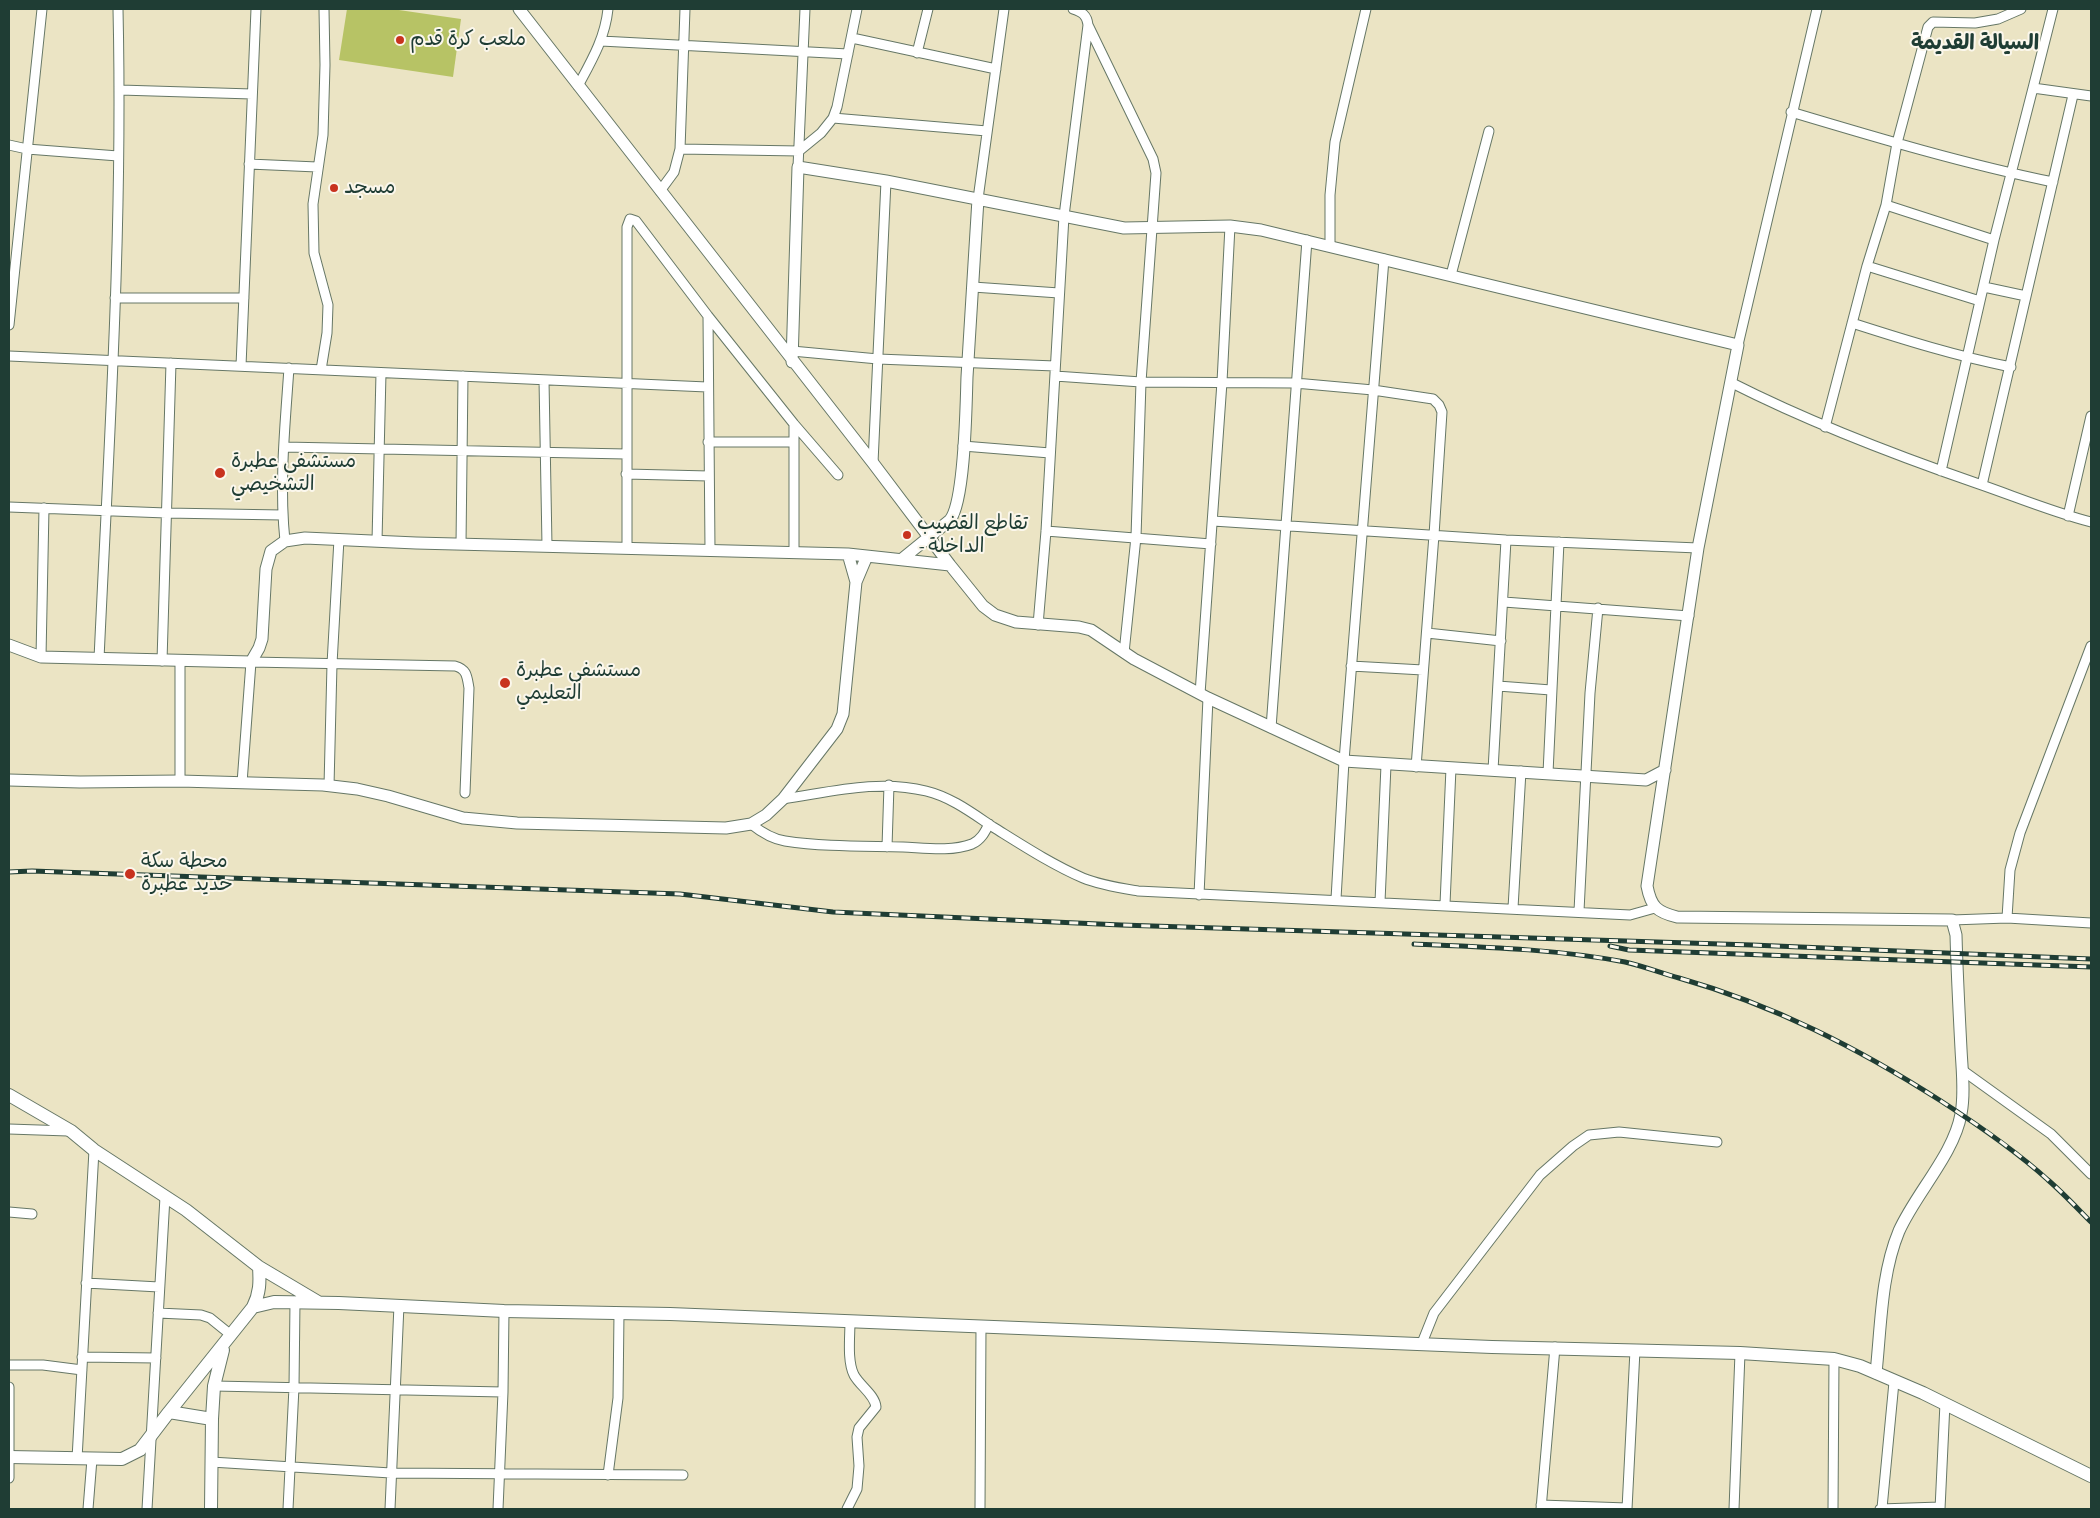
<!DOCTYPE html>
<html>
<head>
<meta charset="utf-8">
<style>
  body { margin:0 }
  #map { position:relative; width:2100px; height:1518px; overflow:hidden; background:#ebe4c4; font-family:Caveat,sans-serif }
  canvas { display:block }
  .frame { position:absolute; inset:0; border:10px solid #1f3d34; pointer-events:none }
</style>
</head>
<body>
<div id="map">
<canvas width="2100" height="1518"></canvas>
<div class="frame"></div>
</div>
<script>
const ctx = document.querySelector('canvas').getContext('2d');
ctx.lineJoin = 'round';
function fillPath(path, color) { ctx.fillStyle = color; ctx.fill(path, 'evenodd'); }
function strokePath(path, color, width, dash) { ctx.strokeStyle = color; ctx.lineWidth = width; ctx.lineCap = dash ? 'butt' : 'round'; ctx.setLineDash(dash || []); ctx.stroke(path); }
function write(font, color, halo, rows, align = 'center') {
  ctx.font = font + ' Caveat,"Playpen Sans Arabic",sans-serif'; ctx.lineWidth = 4; ctx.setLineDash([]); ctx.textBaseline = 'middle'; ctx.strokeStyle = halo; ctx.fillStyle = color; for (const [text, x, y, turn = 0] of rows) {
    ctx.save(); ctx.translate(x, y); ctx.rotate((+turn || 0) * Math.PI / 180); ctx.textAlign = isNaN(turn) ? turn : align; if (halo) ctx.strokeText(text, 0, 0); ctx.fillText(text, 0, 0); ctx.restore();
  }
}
fillPath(new Path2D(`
  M347,9H392L461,19L453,77L339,60Z`), '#b7c365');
const minor = new Path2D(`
  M1073,9C1082,12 1087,15 1088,25L1153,159L1156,173L1141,382L1136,537L1124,653
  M852,38L996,69
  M601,41L848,54
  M917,53L928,9
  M578,86C592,60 605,38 608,9
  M2033,88L2053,9
  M120,90L252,94
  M1791,112C1878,138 1965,164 2053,182
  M833,118L987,131
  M9,145L27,149L118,156
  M680,149L799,151L821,133L833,118L837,107L857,9
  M249,164L317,167
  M798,167L805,9
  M660,191L674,172L680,149L685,9
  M978,199L1004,9
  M1886,205L1994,240
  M1330,246V195L1335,142L1366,9
  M1867,266L1980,301
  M1451,275L1489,131
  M973,287L1059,293
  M1984,287L2026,296
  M115,298H244
  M708,316L710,550
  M1852,323C1905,340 1956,356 2011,367
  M9,325L42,9
  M1738,345L1817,9
  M792,351L878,359L1055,366
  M9,356L707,387
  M241,366L256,9
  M321,370L327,333L328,305L314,253L313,204L323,135L325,65L324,9
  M1055,376L1141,382L1295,383L1373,390L1433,399L1439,405L1442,412L1434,535L1416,767
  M544,380L547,546
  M1732,383C1811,423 1892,454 1976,483C2014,496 2052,512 2091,522
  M1825,427L1867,266L1886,205L1897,143L1928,27L1933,22L1975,23L1998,19L2021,9
  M708,442H792
  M963,446L1050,453
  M284,447L626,454
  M873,463L886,181
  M1941,471L1994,240L2033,88L2091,96
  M626,474L709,476
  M1982,485L2073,95
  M9,507L166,513L282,515
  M2068,516L2091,416
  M1213,521L1506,540L1698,548
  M1046,531L1211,544
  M285,541C279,484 285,426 289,368
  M377,541L381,373
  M461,544L463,376
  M627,548V227L630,219L636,221L708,316L794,424L838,475
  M794,552V424
  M1504,602L1689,616
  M1038,625L1046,531L1064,216L1088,25
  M1427,633L1501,641
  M41,657L44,508
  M99,659C109,443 123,226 118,9
  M162,661L171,363
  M1351,666L1423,670
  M1498,686L1551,690
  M1200,694L1222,382L1230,226
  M1271,728L1307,240
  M1493,770L1506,540
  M1548,773L1559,542
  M180,781V661
  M242,783L251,662L455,666C467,669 467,677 469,688L465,793
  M329,786L332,664L339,539
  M783,799C831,792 878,779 926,791C951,797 972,813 993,827C1022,845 1051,864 1083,878C1100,885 1120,888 1138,891L1630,915L1655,908
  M751,824C761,832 772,839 785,841C824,847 864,846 903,847C925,848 951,852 972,844C981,840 985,832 989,824
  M887,847L889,785
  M1199,895L1208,698
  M1336,899L1344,761L1384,259
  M1380,902L1386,765
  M1445,904L1451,768
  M1513,908L1521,771
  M1579,911L1590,693L1598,608
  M2007,918L2010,870L2020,833L2091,646
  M1952,920L2007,918L2091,923
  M1962,1070L2051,1134L2091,1174
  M9,1129L68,1131
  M9,1212L32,1214
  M86,1283L159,1287
  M158,1313L201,1315L210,1318L231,1335
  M1422,1343L1434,1313L1540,1175L1573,1146L1589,1135L1619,1132L1717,1142
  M82,1357L156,1358
  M9,1365H43L82,1370
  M214,1386L503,1392
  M9,1387V1478
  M77,1459L94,1150
  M211,1462L391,1473L683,1475
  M608,1475L618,1398L619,1313
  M1541,1505L1627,1508
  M1882,1508L1894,1382
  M88,1509L92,1459
  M147,1509L165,1197
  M288,1509L294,1387L295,1302
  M390,1509L399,1305
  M498,1509L503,1392L504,1311
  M847,1509L857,1489L859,1466L857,1437L859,1428L876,1407C875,1395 860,1386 854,1375C847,1361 850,1337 850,1321
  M980,1509L981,1326
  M1541,1509L1555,1347
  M1627,1509L1635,1350
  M1734,1509L1740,1353
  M1833,1509L1834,1359
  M1880,1509L1940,1507
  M1940,1509L1945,1403`);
const tertiary = new Path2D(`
  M519,9L873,463L950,565L983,606L995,615L1016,622L1079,627L1091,630L1134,659L1208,698L1344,761L1646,780L1665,770
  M792,362L798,167L886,181L1124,228L1230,226L1261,230L1738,345L1698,548L1647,886C1651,907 1657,912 1677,917L1952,920L1956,935C1957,973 1959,1011 1961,1049C1962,1070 1965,1093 1961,1114C1954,1154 1916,1193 1899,1231C1881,1274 1881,1326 1876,1373
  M848,554L856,582
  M902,559L950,520C965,501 966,406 967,377C971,318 974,258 978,199
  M9,645L41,657L251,662L259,648L262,639L266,569L271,551L285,541L305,538L416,543L848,554L950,565
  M9,780L80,782L180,781L323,785L357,789L388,796L463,818L517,823L726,828L751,824L766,815L783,799L837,729L843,714L856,582L867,556`);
const secondary = new Path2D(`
  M9,1095L71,1131L94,1150L186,1210L259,1267L318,1302
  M253,1307C260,1293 260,1282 259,1267
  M169,1412L253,1307L274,1302L339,1303L504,1311L670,1314L1492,1347L1740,1353L1834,1359L1860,1366L1923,1393L2091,1476
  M212,1419L214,1386L223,1350
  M9,1457L122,1459L140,1450L169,1412L212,1419L211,1509`);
strokePath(minor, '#676', 11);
strokePath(tertiary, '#676', 13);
strokePath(secondary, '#676', 14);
strokePath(minor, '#fff', 9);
strokePath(tertiary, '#fff', 11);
strokePath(secondary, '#fff', 12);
const rail = new Path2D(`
  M9,872L32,871L680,894L833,912L1121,925L1752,945L2091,959
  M1414,944C1485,947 1555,949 1625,962C1643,966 1661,973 1679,978C1774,1005 1858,1048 1941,1101C1978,1125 2015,1150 2048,1180C2063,1193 2077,1208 2091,1222
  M1610,946L1629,950L2091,967`);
strokePath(rail, '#1f3d34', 5);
strokePath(rail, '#fbf7ec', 3, [9]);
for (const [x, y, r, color] of [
  [400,40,5,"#c8321e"],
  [334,188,5,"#c8321e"],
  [220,473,6,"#c8321e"],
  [907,535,5,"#c8321e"],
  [505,683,6,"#c8321e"],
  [130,874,6,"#c8321e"]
]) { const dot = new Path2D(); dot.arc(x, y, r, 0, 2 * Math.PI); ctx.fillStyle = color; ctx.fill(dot); strokePath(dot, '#fbf7ec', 2); }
write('20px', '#1f3d34', '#fbf7ec', [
  ["ملعب كرة قدم",410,40],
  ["مسجد",344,188],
  ["مستشفى عطبرة",231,462],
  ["التشخيصي",231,485],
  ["تقاطع القضيب",917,524],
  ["- الداخلة",917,547],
  ["مستشفى عطبرة",516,671],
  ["التعليمي",516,694],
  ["محطة سكة",141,862],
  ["حديد عطبرة",141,885]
], 'left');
write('bold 21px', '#1f3d34', '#fbf7ec', [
  ["السيالة القديمة",1975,43]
]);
</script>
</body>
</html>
